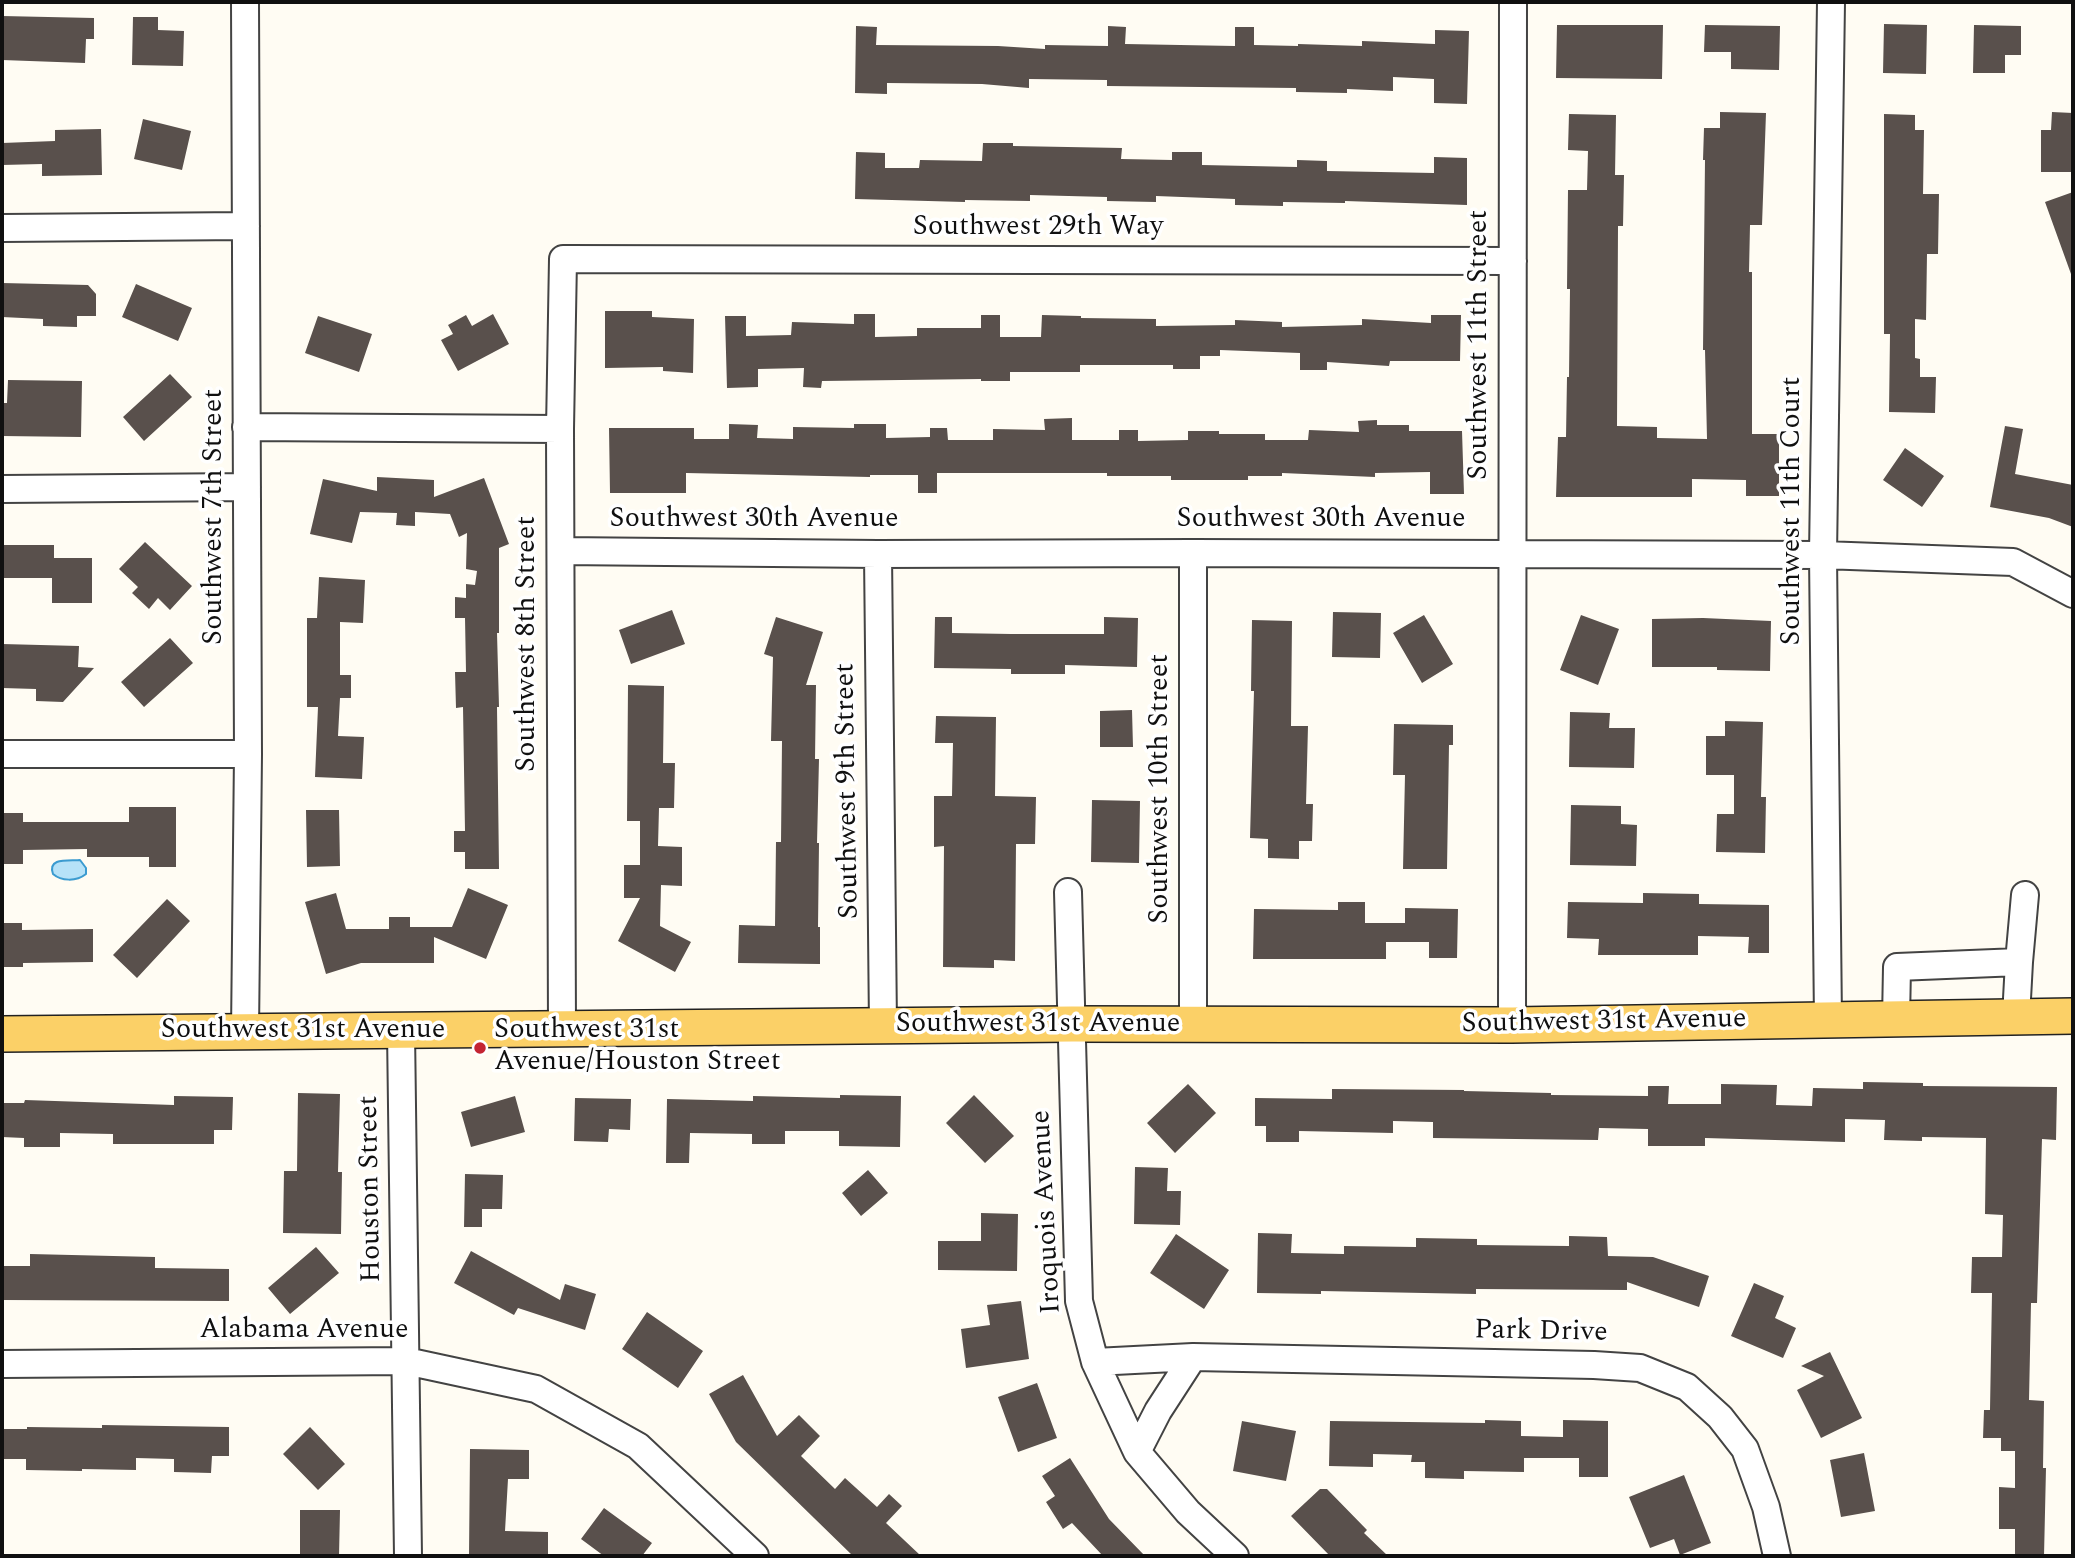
<!DOCTYPE html>
<html>
<head>
<meta charset="utf-8">
<style>
  body { margin:0 }
  #map { position:relative; width:2075px; height:1558px; overflow:hidden; background:#fffcf3; font-family:Spectral,serif }
  canvas { display:block }
  .frame { position:absolute; inset:0; border:4px solid #101010; pointer-events:none }
</style>
</head>
<body>
<div id="map">
<canvas width="2075" height="1558"></canvas>
<div class="frame"></div>
</div>
<script>
const ctx = document.querySelector('canvas').getContext('2d');
ctx.lineJoin = 'round';
function fillPath(path, color) { ctx.fillStyle = color; ctx.fill(path, 'evenodd'); }
function strokePath(path, color, width, dash) { ctx.strokeStyle = color; ctx.lineWidth = width; ctx.lineCap = dash ? 'butt' : 'round'; ctx.setLineDash(dash || []); ctx.stroke(path); }
function write(font, color, halo, rows, align = 'center') {
  ctx.font = font + ' Spectral,serif'; ctx.lineWidth = 7; ctx.setLineDash([]); ctx.textBaseline = 'middle'; ctx.strokeStyle = halo; ctx.fillStyle = color; for (const [text, x, y, turn = 0] of rows) {
    ctx.save(); ctx.translate(x, y); ctx.rotate((+turn || 0) * Math.PI / 180); ctx.textAlign = isNaN(turn) ? turn : align; if (halo) ctx.strokeText(text, 0, 0); ctx.fillText(text, 0, 0); ctx.restore();
  }
}
const water = new Path2D(`
  M80,860L86,868V874C76,882 61,881 53,874C47,857 69,861 80,860Z`);
fillPath(water, '#b6e2f8');
strokePath(water, '#3b9bd0', 2);
fillPath(new Path2D(`
  M2,16L94,18V39H86L85,63L2,60Z
  M133,17H158V30L184,31L183,66L132,65Z
  M1884,24L1927,25L1926,74L1883,73Z
  M1557,25H1663L1662,79L1556,78Z
  M1705,25L1780,26L1779,70L1731,69V52H1704Z
  M1974,25L2021,26V55H2005V73H1973Z
  M856,26L877,27L876,45L998,46L1045,49V45L1108,46V26L1126,27L1125,44L1235,46V27H1254V45L1298,46V44L1362,46V41L1435,44V30L1469,31L1467,104L1434,103V79L1393,77V91L1347,89V93L1296,92V88L1107,86V80L1029,79V88L982,84L887,83V94L855,93Z
  M1720,112L1766,113L1762,225H1750L1749,272H1752V434H1779V496H1746V480L1692,479V497H1556L1558,437H1566L1567,377H1569L1570,289H1567L1568,190H1587L1588,151L1568,150L1569,114L1616,115L1615,175H1624L1623,226H1618L1617,426L1657,427V438L1707,439L1705,350H1703L1705,160H1703L1704,128H1720Z
  M2052,112L2073,113V172H2041V130H2051Z
  M1884,114L1915,115V130H1924L1923,194H1939L1938,254H1927L1926,320L1915,319V358L1920,359V377H1936L1935,413L1889,412L1890,334H1884Z
  M143,119L191,131L182,170L134,159Z
  M101,129L102,175L42,176V164L2,165V143L55,141V130Z
  M983,143H1013V146L1122,148L1121,159L1172,160V152H1202V165L1297,167V160L1327,161V171L1434,173V157L1467,158V205L1345,201V203L1283,202V206L1235,205V199L1156,196V202L1107,201V197L1030,195V201L965,200V202L855,199L856,152L885,153V168H919L920,160L982,161Z
  M2073,192V273L2071,274L2045,202Z
  M2,283L88,285L96,294V316H77V327L43,326V319L2,317Z
  M136,284L192,308L178,341L122,317Z
  M605,311H652V317L694,319L693,373L663,371V367L605,368Z
  M493,314L509,344L458,371L441,340L453,334L448,325L466,315L472,326Z
  M854,314H875V337L917,336V328H981V315H1000V337H1041L1042,315L1081,316V318L1156,319V326L1235,325V320L1282,322V327L1362,325V319L1431,323V315H1461L1460,361H1390L1389,366L1327,362V370H1300V353L1220,350V356H1200V369H1173V365H1080V372H1010V381H981V379L822,381L821,388L803,387L804,368L758,369V387L727,388L725,316H746V336L791,335L792,322L854,324Z
  M318,316L372,334L359,372L305,353Z
  M170,374L192,397L144,441L123,417Z
  M8,380L82,381L81,437L2,436V403H7Z
  M1072,418V440H1119V430H1138V441L1188,440V431H1219V434H1265V440H1308L1309,430L1359,432L1358,421L1377,420V425H1409V431H1462L1464,494H1430V472L1375,473V477L1282,473V476H1248V480H1171V476H1107V473H937V493H918V475H870V477L686,473V493H610L609,428H694V439H729V424L758,425L757,438L793,439V427L854,428V424H886V438L930,437V428H947L948,440H993V429L1045,430L1044,419Z
  M2005,426L2023,429L2015,474L2073,485V527L2049,518L1990,507Z
  M1905,448L1944,476L1922,507L1883,480Z
  M377,477L434,480V497L484,478L509,544L499,548V633H497L499,707H497L499,869H465V852H454V831H465L463,707L456,708L455,672H466L465,618H455V597L466,598V584L475,585L477,571L466,569L467,533L459,537L450,514L415,512V526L396,525L397,513L360,512L352,543L310,534L323,479L377,491Z
  M145,542L192,586L170,610L158,598L149,609L132,593L138,587L119,569Z
  M2,545H54V558H92V603H52V578H2Z
  M319,577L365,580L363,623L340,622V675H351V698H340L338,736L364,737L362,779L315,777L318,707H307V618H317Z
  M672,610L685,644L631,664L619,630Z
  M1333,612L1381,613L1380,658L1332,657Z
  M1424,615L1453,664L1422,683L1393,633Z
  M1581,615L1619,629L1598,685L1560,670Z
  M776,617L823,632L806,685H816L815,759H819L817,843H819L818,927H820V964L738,963L739,925L775,926L776,842H781L782,741H771L773,657L764,654Z
  M935,617H952V633L1011,634H1104V617L1138,618L1137,667L1065,665V674H1011V669L934,668Z
  M1703,618L1771,621L1770,671L1717,670V667H1652V619Z
  M1252,620L1292,621L1291,726H1308L1306,804H1313L1312,841H1299V859L1268,858V839L1250,838L1254,691H1251Z
  M170,638L193,663L144,707L121,682Z
  M2,644L79,646L78,667L94,668L63,702L36,701V689L2,688Z
  M628,685L664,686L663,763H675L674,808H659L658,846L682,847V886L661,885L660,926L691,942L675,972L618,941L640,898H624V865H640V821H627Z
  M1132,710L1133,747H1100V711Z
  M1570,712L1610,713L1609,728H1635L1634,768L1569,767Z
  M936,716L996,717L995,796L1036,797L1035,844H1016L1015,961L994,960V968L943,967L944,846L934,847V796H952L953,743H935Z
  M1725,721L1763,722L1761,797H1766L1765,853L1716,852L1717,814H1734V775H1706V736H1725Z
  M1394,724L1453,725V745H1449L1447,869H1403L1405,775H1393Z
  M1092,800L1140,801L1139,863L1091,862Z
  M1571,805L1621,806V824L1637,825L1636,866L1570,865Z
  M129,807H176V867H149V857H87V849L23,850V864H2V813H23V822H129Z
  M306,810H339L340,866L307,867Z
  M468,888L508,905L486,959L434,937V963H361L326,974L305,902L336,893L346,929H389V917H410V927H452Z
  M1643,893L1699,894V904L1769,905V953H1748L1749,937L1698,936V955H1598L1599,939L1567,938L1568,902L1643,903Z
  M167,899L190,921L137,978L113,955Z
  M1338,902H1365V923H1405V908L1458,909L1457,958H1429V942H1386V959H1253L1254,909L1338,910Z
  M2,923H22V930L93,929V962L23,963V967H2Z
  M1863,1082L1923,1083V1086L2057,1087L2056,1140L2042,1139L2037,1303H2031L2029,1400L2044,1401L2043,1468H2046L2044,1556H2015V1529H1999V1487L2015,1488V1451H2001V1438H1983L1984,1410H1990L1992,1293H1971L1972,1257H2002L2003,1215L1985,1214L1986,1138L1922,1137V1141L1884,1140L1885,1120L1845,1119V1142L1705,1138V1146H1648V1129L1599,1128L1598,1140L1433,1138V1122L1393,1121V1133L1299,1131V1142H1266V1126H1255V1098L1332,1099V1089L1464,1090V1091L1551,1093V1095L1648,1096V1086H1669L1668,1104H1721V1084L1777,1085L1776,1105L1812,1106L1813,1088L1863,1089Z
  M1188,1084L1216,1113L1175,1153L1147,1123Z
  M298,1093L340,1094L338,1172H342L341,1234L283,1233L284,1171H297Z
  M840,1095L901,1096L900,1147L839,1146V1131H785V1144H752V1134L690,1133L689,1163H666L667,1099L753,1101V1096L840,1098Z
  M974,1095L1014,1136L985,1163L946,1123Z
  M174,1096L233,1097L232,1130H214V1144H113V1134L60,1133V1147H24V1138L2,1137V1103H24L25,1100L174,1105Z
  M515,1096L525,1132L471,1147L461,1112Z
  M575,1098L631,1099L630,1130L609,1129L608,1142L574,1141Z
  M1135,1167L1168,1168L1167,1191H1181L1180,1225L1134,1224Z
  M868,1170L888,1193L861,1216L842,1193Z
  M465,1174L503,1175L502,1209H482V1227H464Z
  M981,1213L1018,1214L1017,1271L938,1270V1241H981Z
  M1258,1233L1292,1234L1291,1253L1344,1254V1246L1416,1247V1238L1477,1239V1245L1569,1246V1236L1607,1237L1608,1256L1653,1257L1709,1276L1699,1307L1627,1282V1290L1476,1289V1294L1321,1291V1294L1257,1293Z
  M1176,1234L1229,1270L1204,1309L1150,1273Z
  M316,1247L339,1273L290,1314L268,1288Z
  M471,1251L560,1300L565,1284L596,1294L585,1330L518,1308L514,1315L454,1283Z
  M30,1254L155,1257V1268L229,1269V1301L2,1300V1266H30Z
  M1754,1283L1784,1296L1775,1318L1796,1328L1783,1358L1731,1336Z
  M1021,1301L1029,1359L966,1368L961,1329L990,1325L987,1305Z
  M647,1312L703,1351L678,1388L622,1349Z
  M1830,1352L1862,1418L1821,1438L1797,1390L1824,1376L1801,1366Z
  M743,1375L777,1436L799,1415L820,1436L801,1456L835,1489L845,1478L877,1507L889,1494L902,1506L886,1523L921,1556H853L736,1442L709,1394Z
  M1037,1383L1057,1438L1018,1452L998,1397Z
  M1485,1420L1521,1421V1436L1563,1437V1420L1608,1421V1477H1579V1458H1524V1472L1464,1471V1479L1425,1478V1462H1411L1412,1455L1373,1454V1467L1329,1466L1330,1421L1485,1423Z
  M1242,1421L1296,1431L1286,1481L1233,1471Z
  M102,1425L229,1427V1456H212L211,1473L174,1472V1459L136,1458V1470L82,1469V1471L26,1470V1459H2V1429H27V1427L102,1428Z
  M310,1427L345,1464L318,1490L283,1454Z
  M470,1449L529,1450V1479H508L505,1531L548,1532V1556H469Z
  M1864,1453L1875,1511L1841,1517L1830,1460Z
  M1070,1458L1109,1519L1145,1556H1103L1072,1523L1063,1529L1046,1502L1055,1496L1042,1476Z
  M1684,1475L1711,1543L1680,1555L1674,1539L1650,1548L1629,1497Z
  M1320,1489H1327L1367,1530L1364,1533L1388,1556H1330L1291,1516Z
  M604,1508L652,1543L642,1556H604L581,1539Z
  M300,1510H340L339,1556H300Z`), '#59504c');
const minor = new Path2D(`
  M2,228L246,226
  M246,427L560,429
  M2,489L247,487
  M561,551L878,554L1193,553L1823,555L2013,562L2073,594
  M878,554L883,1026
  M2,754H248
  M1068,892L1079,1301L1095,1362L1137,1452L1188,1512L1235,1556
  M2019,962L2025,895
  M1896,1020L1897,967L2019,962L2016,1017
  M1828,1021L1823,555L1831,2
  M1512,1025L1513,2
  M1193,1026V553
  M562,1029L560,429L563,259L1513,261
  M401,1031L408,1556
  M245,1032L248,754L245,2
  M1095,1362L1193,1357L1594,1365L1640,1368L1687,1387L1720,1417L1745,1449L1766,1507L1777,1556
  M2,1364L406,1361L536,1389L638,1446L755,1556
  M1137,1452L1158,1411L1193,1357`);
const major = new Path2D(`
  M2,1034L1072,1024L1512,1025L2073,1016`);
strokePath(minor, '#434343', 30);
strokePath(major, '#212121', 38);
strokePath(minor, '#fff', 26);
strokePath(major, '#fbd067', 35);
for (const [x, y, r, color] of [
  [480,1048,7,"#c42432"]
]) { const dot = new Path2D(); dot.arc(x, y, r, 0, 2 * Math.PI); ctx.fillStyle = color; ctx.fill(dot); strokePath(dot, '#fff', 2.5); }
write('28px', '#101010', '#fff', [
  ["Southwest 29th Way",1038,229],
  ["Southwest 11th Street",1481,345,-90],
  ["Southwest 11th Court",1794,511,-90],
  ["Southwest 7th Street",216,517,-90],
  ["Southwest 30th Avenue",754,521],
  ["Southwest 30th Avenue",1321,521],
  ["Southwest 8th Street",529,644,-90],
  ["Southwest 10th Street",1162,789,-90],
  ["Southwest 9th Street",849,791,-91],
  ["Southwest 31st Avenue",1604,1023,-1],
  ["Southwest 31st Avenue",1038,1026],
  ["Southwest 31st Avenue",303,1032],
  ["Houston Street",372,1189,-91],
  ["Iroquois Avenue",1048,1212,-93],
  ["Alabama Avenue",304,1332],
  ["Park Drive",1541,1333,1]
]);
write('28px', '#101010', '#fff', [
  ["Southwest 31st",494,1032],
  ["Avenue/Houston Street",494,1064]
], 'left');
</script>
</body>
</html>
